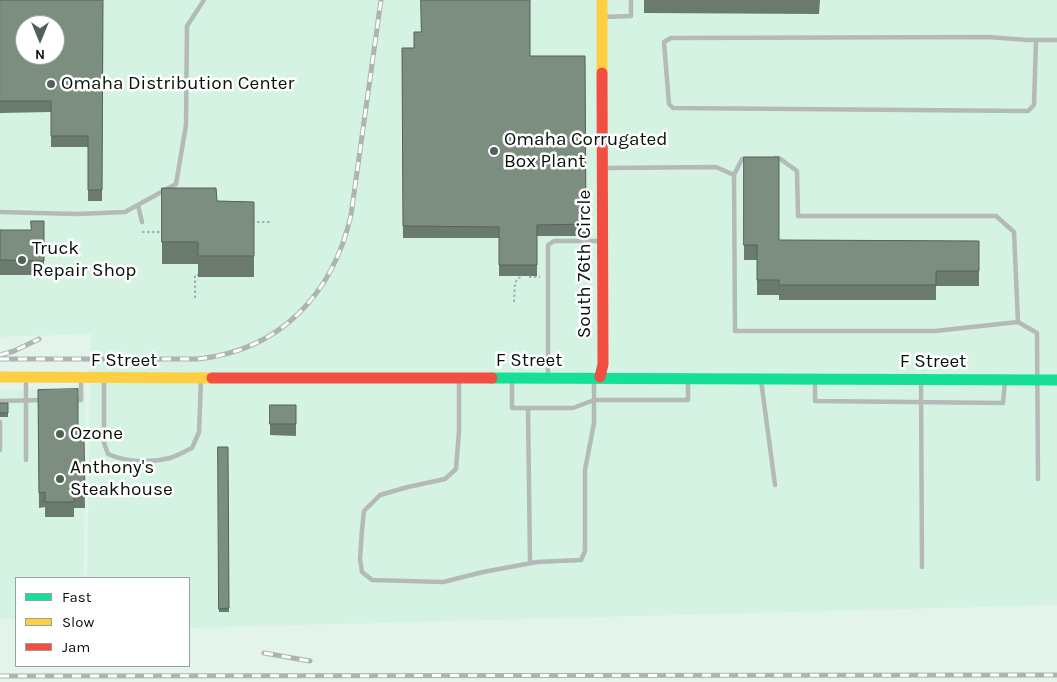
<!DOCTYPE html>
<html>
<head>
<meta charset="utf-8">
<style>
  body { margin:0 }
  #map { position:relative; width:1057px; height:682px; overflow:hidden; background:#e3f4eb; font-family:Karla,sans-serif }
  canvas { display:block }
  .legend { position:absolute; left:15px; top:577px; width:175px; height:90px; box-sizing:border-box; background:#fff; border:1px solid #9ba09d; margin:0; padding:6px 9px; list-style:none; font-size:15px; color:#06110b }
  .legend li { display:flex; align-items:center; gap:10px; height:25px }
  .legend b { width:25px; border:1px solid #9ba09d }
  .north { position:absolute; left:15px; top:15px; width:50px; height:50px; box-sizing:border-box; background:#fff; border:1px solid #9ba09d; border-radius:50%; rotate:180deg; font-size:14px; font-weight:700; line-height:20px; text-align:center; color:#06110b }
  .north::after { content:''; display:block; margin:auto; width:18px; height:22px; background:#536059; clip-path:polygon(50% 0,100% 100%,50% 72%,0 100%) }
</style>
</head>
<body>
<div id="map">
<canvas width="1057" height="682"></canvas>
<ul class="legend">
<li><b style="height:6px;background:#16e098"></b>Fast</li>
<li><b style="height:6px;background:#ffcf43"></b>Slow</li>
<li><b style="height:6px;background:#f24e42"></b>Jam</li>
</ul>
<div class="north">N</div>
</div>
<script>
const ctx = document.querySelector('canvas').getContext('2d');
ctx.lineJoin = 'round';
function fillPath(path, color) { ctx.fillStyle = color; ctx.fill(path, 'evenodd'); }
function strokePath(path, color, width, dash) { ctx.strokeStyle = color; ctx.lineWidth = width; ctx.lineCap = dash ? 'butt' : 'round'; ctx.setLineDash(dash || []); ctx.stroke(path); }
function write(font, color, halo, rows, align = 'center') {
  ctx.font = font + ' Karla,sans-serif'; ctx.lineWidth = 5; ctx.setLineDash([]); ctx.textBaseline = 'middle'; ctx.strokeStyle = halo; ctx.fillStyle = color; for (const [text, x, y, turn = 0] of rows) {
    ctx.save(); ctx.translate(x, y); ctx.rotate((+turn || 0) * Math.PI / 180); ctx.textAlign = isNaN(turn) ? turn : align; if (halo) ctx.strokeText(text, 0, 0); ctx.fillText(text, 0, 0); ctx.restore();
  }
}
fillPath(new Path2D(`
  M0,0H1057V605L189,628V578H87L91,334L0,337ZM25,25H55V55H25Z
  M85,389L84,578H16V619H0V390Z`), '#d5f3e3');
strokePath(new Path2D(`
  M252,222H270
  M142,232H162
  M529,277H540
  M195,298V275H198
  M514,302L515,283L518,278L522,277`), '#a7afab', 2, [2.5, 2.5]);
strokePath(new Path2D(`
  M604,17L631,16V0
  M1036,40L1034,105L1028,111L673,108L669,104L664,42L671,38L988,37L1028,40H1057
  M775,158H779L797,171L798,216H996L1014,232L1018,322L1037,333L1038,479
  M748,159H742L734,175L735,331H935L1018,322
  M605,168L716,167L734,175
  M138,205L142,222
  M0,212L78,214L125,212L176,184L186,125L187,26L204,0
  M548,377V245L554,241H602
  M104,379V443L108,454C126,462 151,463 170,458C177,456 185,451 192,448L199,432L201,380
  M459,379V431L456,469L445,479L408,487L380,495L364,511L362,530L360,559L362,572L372,580L443,582L483,572L537,562L581,560L585,551V470L594,423V379
  M512,380V408H573L594,400H688V380
  M761,380L775,485
  M815,381V401L1003,403L1005,381
  M921,381L922,567
  M74,400H81V378
  M0,401L44,400
  M528,408L530,563
  M0,422V450
  M26,460V379`), '#b3bab7', 4.5);
strokePath(new Path2D(`
  M492,378L1057,380`), '#16e098', 11);
strokePath(new Path2D(`
  M602,0V73
  M0,377L212,378`), '#ffcf43', 11);
strokePath(new Path2D(`
  M600,377L603,364L602,73
  M212,378H492`), '#f24e42', 11);
const rail = new Path2D(`
  M0,355L14,351L39,339
  M0,359H197C280,351 333,294 351,215L381,0
  M264,653L310,661
  M0,676L1057,675`);
strokePath(rail, '#acb5b1', 5);
strokePath(rail, '#fff', 3, [9]);
fillPath(new Path2D(`
  M0,0H103L102,201H88V147H51V112L0,113Z
  M644,0H820L819,14L644,13Z
  M402,48L530,56H585L586,236H537V276H499V238H403Z
  M744,157L779,240L979,241V286H936V300H779V295H757V260H744Z
  M162,188L217,201L254,202V277H198V264H162Z
  M44,221V275H0V230H31Z
  M38,390L78,440H84L85,508H74V517H45V507L39,508Z
  M0,403H8V417H0Z
  M270,405H296V436L270,435Z
  M218,447H228L229,612H219Z`), '#6b7a6e');
const building = new Path2D(`
  M0,0H103L102,190H88V136H51V101H0ZM25,25H55V55H25Z
  M421,0H530V56H585L586,224L537,225V265H499V227L403,226L402,48H414V32H421Z
  M744,157H779V240L979,241V271H936V285H779V280H757V245H744Z
  M162,188H216L217,201L254,202V256H198V242H162Z
  M31,221H44V261L0,260V230H31Z
  M78,389V440H84L85,493H74V502H45V492L39,493L38,390Z
  M0,403H8V413H0Z
  M270,405H296V424H270Z
  M218,447H228L229,608L219,609Z`);
fillPath(building, '#7c8e80');
strokePath(building, '#57635a', 1);
for (const [x, y, r, color] of [
  [51,84,5,"#536059"],
  [494,151,5,"#536059"],
  [22,260,5,"#536059"],
  [60,434,5,"#536059"],
  [60,479,5,"#536059"]
]) { const dot = new Path2D(); dot.arc(x, y, r, 0, 2 * Math.PI); ctx.fillStyle = color; ctx.fill(dot); strokePath(dot, '#fff', 2); }
write('19px', '#06110b', '#fff', [
  ["Omaha Distribution Center",61,84],
  ["Omaha Corrugated",504,140],
  ["Box Plant",504,162],
  ["Truck",32,249],
  ["Repair Shop",32,271],
  ["Ozone",70,434],
  ["Anthony's",70,468],
  ["Steakhouse",70,490]
], 'left');
write('19px', '#06110b', '#fff', [
  ["South 76th Circle",585,264,-90],
  ["F Street",124,361],
  ["F Street",529,361],
  ["F Street",933,362]
]);
</script>
</body>
</html>
